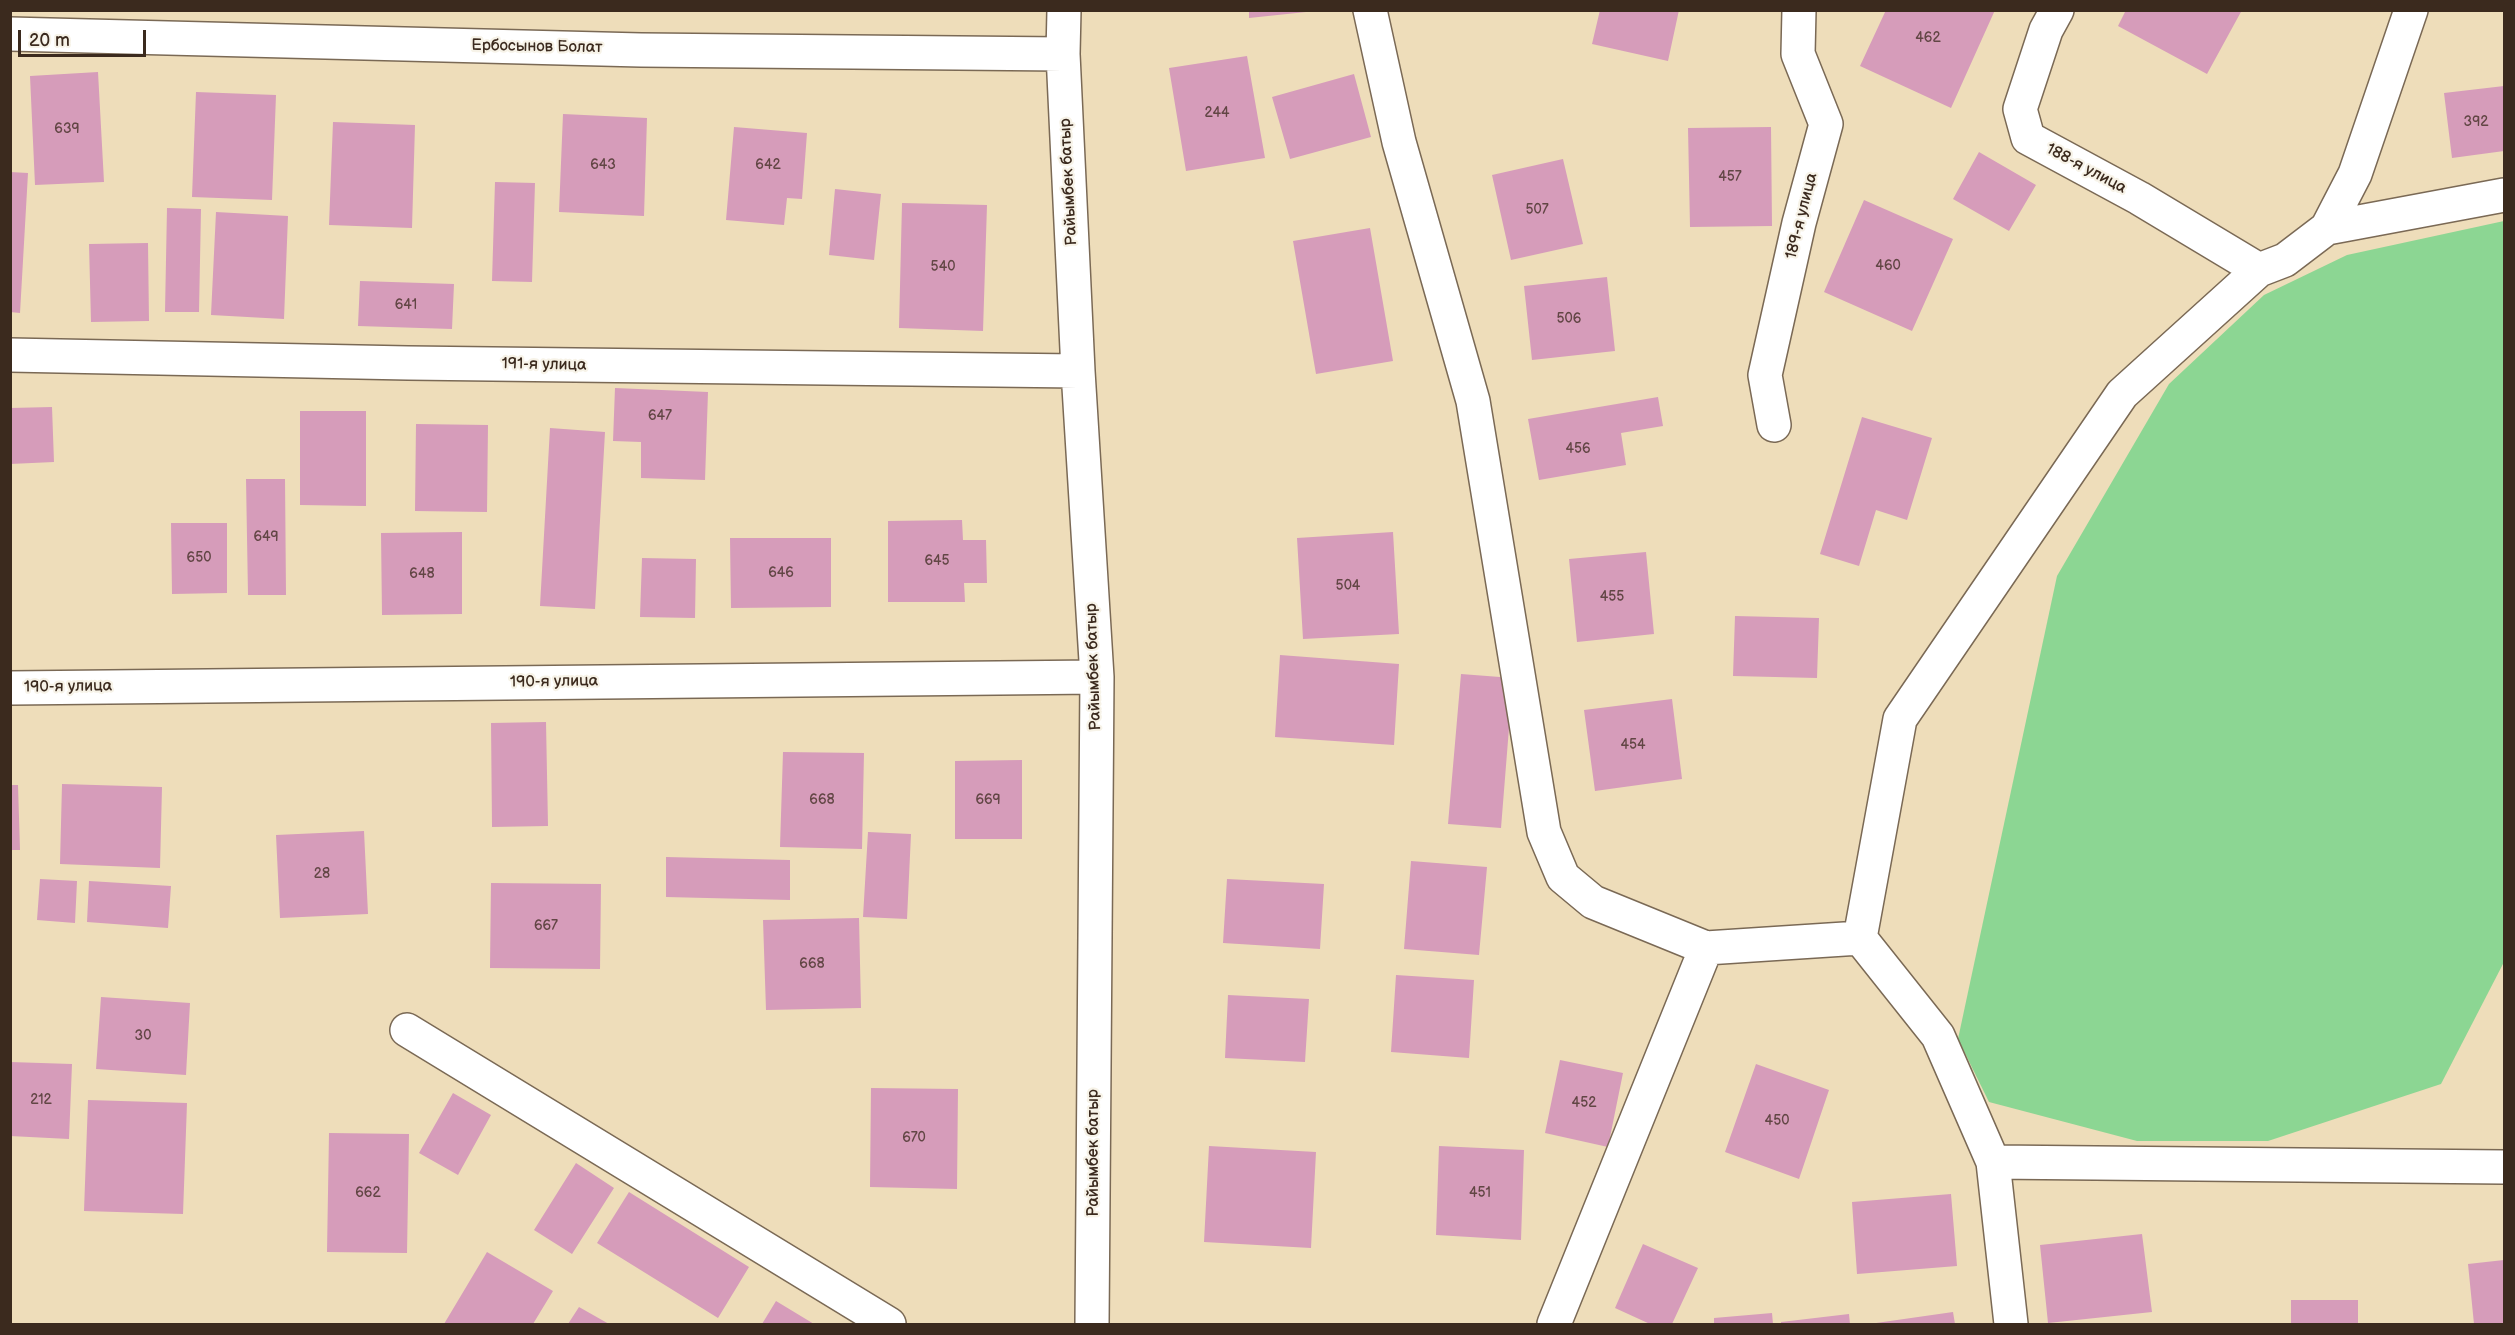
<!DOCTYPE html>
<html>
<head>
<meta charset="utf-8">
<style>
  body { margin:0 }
  #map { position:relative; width:2515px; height:1335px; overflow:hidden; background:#eeddba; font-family:"Balsamiq Sans",sans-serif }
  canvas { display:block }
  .frame { position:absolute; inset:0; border:12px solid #3b2a1e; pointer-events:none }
  .scale { position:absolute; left:18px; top:30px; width:128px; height:27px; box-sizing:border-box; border:3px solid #3b2a1e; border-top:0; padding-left:8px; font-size:18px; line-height:21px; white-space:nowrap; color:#3b2a1e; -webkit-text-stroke:4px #f7f3e8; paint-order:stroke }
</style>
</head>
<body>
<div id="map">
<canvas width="2515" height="1335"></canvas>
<div class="frame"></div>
<div class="scale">20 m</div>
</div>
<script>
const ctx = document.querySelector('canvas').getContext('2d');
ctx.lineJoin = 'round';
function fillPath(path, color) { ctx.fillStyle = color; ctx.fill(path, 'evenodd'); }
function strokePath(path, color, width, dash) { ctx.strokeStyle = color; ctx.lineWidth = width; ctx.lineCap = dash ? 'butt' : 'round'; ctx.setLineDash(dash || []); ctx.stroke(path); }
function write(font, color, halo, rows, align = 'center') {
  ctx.font = font + ' "Balsamiq Sans",sans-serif'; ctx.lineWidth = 4.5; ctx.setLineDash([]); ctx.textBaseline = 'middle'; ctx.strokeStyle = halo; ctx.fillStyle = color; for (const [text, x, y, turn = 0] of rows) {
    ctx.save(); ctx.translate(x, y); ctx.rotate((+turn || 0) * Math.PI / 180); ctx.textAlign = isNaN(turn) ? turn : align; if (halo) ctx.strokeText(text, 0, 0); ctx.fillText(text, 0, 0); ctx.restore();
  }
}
fillPath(new Path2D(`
  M2504,221V962L2441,1084L2268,1141H2137L1989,1102L1958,1039L2057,576L2169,384L2264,295L2347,255Z`), '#8cd693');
fillPath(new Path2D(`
  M1249,10H1306V12L1249,18Z
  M1600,10H1679L1668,61L1592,44Z
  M1886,10H1995L1951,108L1860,66Z
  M2126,10H2242L2207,74L2118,26Z
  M1247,56L1265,158L1186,171L1169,68Z
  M98,72L104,182L35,185L30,76Z
  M1354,74L1371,137L1290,159L1272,97Z
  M2504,86V151L2452,158L2444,93Z
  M196,92L276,95L272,200L192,197Z
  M563,114L647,118L644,216L559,212Z
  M333,122L415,125L412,228L329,225Z
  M734,127L807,133L802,199L787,198L784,225L726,220Z
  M1771,127L1772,226L1690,227L1688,128Z
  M1979,152L2036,185L2009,231L1953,199Z
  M1563,159L1583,244L1511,260L1492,175Z
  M10,172L28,173L20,313L10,312Z
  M495,182L535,183L532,282L492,281Z
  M835,189L881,194L874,260L829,255Z
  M1864,200L1953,239L1912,331L1824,292Z
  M902,203L987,205L983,331L899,328Z
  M167,208L201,209L199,312H165Z
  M216,212L288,216L284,319L211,315Z
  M1370,228L1393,361L1316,374L1293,241Z
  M148,243L149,321L91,322L89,244Z
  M1607,277L1615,351L1532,360L1524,286Z
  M360,281L454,284L452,329L358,326Z
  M615,388L708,392L705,480L641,478V442L613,441Z
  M1658,397L1663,426L1621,433L1626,465L1539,480L1528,419Z
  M52,407L54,462L10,464V408Z
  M300,411H366V506L300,505Z
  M1862,417L1932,438L1907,520L1876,510L1859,566L1820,554Z
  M416,424L488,425L487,512L415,511Z
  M550,428L605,432L595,609L540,606Z
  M246,479H285L286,595H248Z
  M962,520L963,540H986L987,583H964L965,602H888V521Z
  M171,523H227V593L172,594Z
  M462,532V614L382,615L381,533Z
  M1393,532L1399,634L1303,639L1297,538Z
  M730,538H831V607L731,608Z
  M1646,552L1654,634L1577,642L1569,559Z
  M642,558L696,559L695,618L640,617Z
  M1735,616L1819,618L1817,678L1733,676Z
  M1280,655L1399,664L1394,745L1275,737Z
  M1461,674L1513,678L1501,828L1448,824Z
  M1672,699L1682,779L1595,791L1584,710Z
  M546,722L548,826L492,827L491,723Z
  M783,752L864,753L862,849L780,847Z
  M1022,760V839H955V761Z
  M62,784L162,787L160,868L60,864Z
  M10,785H18L20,850H10Z
  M364,831L368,914L280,918L276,835Z
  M868,832L911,834L907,919L863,917Z
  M666,857L790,860V900L666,897Z
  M1411,861L1487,867L1479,955L1404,949Z
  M40,879L77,881L75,923L37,920Z
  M1227,879L1324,884L1320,949L1223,943Z
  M89,881L171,886L168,928L87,922Z
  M491,883L601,884L600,969L490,968Z
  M859,918L861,1008L766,1010L763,920Z
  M1396,975L1474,980L1469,1058L1391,1052Z
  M1228,995L1309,999L1305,1062L1225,1058Z
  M101,997L190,1003L186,1075L96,1069Z
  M1560,1060L1623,1073L1608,1147L1545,1133Z
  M10,1062L72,1064L69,1139L10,1136Z
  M1756,1064L1829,1090L1799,1179L1725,1152Z
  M871,1088L958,1089L957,1189L870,1187Z
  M453,1093L491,1115L458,1175L419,1153Z
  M88,1100L187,1103L183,1214L84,1211Z
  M329,1133L409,1134L407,1253L327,1252Z
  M1209,1146L1316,1152L1311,1248L1204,1242Z
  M1439,1146L1524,1150L1521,1240L1436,1235Z
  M576,1163L614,1188L572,1254L534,1230Z
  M629,1192L749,1267L718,1318L597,1243Z
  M1951,1194L1957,1266L1857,1274L1852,1202Z
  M2142,1234L2152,1312L2048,1323L2040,1245Z
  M1643,1244L1698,1268L1672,1324H1650L1615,1308Z
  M487,1252L553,1291L533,1324H444Z
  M2504,1260V1324H2474L2468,1264Z
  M2291,1300H2358V1324H2291Z
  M776,1301L814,1324H762Z
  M579,1307L609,1324H568Z
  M1953,1312L1955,1324H1876V1323Z
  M1772,1313L1773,1324H1714V1318Z
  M1849,1314L1850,1324H1781V1322Z`), '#d69cba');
const minor = new Path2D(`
  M1064,10L1063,54L1078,371L1097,677L1092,1324
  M1370,10L1399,142L1473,401L1544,832L1563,877L1593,902L1706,948L1860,938
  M2057,10L2046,30L2020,109L2028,138L2139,198L2259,270
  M10,34L641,50L1063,54
  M2327,228L2355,174L2411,10
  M10,355L408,363L1078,371
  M1774,425L1765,375L1799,223L1826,124L1798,54L1799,10
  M10,688L1097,677
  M407,1030L889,1324
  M1993,1162L2504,1167
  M1554,1324L1706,948
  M2011,1324L1993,1162L1938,1036L1860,938L1900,719L2122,394L2259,270L2285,260L2327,228L2504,195`);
strokePath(minor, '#7a6955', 36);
strokePath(minor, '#fff', 33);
write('14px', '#624645', null, [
  ["462",1928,38],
  ["244",1217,113],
  ["392",2476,122],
  ["639",67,129],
  ["643",603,165],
  ["642",768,165],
  ["457",1730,177],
  ["507",1537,210],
  ["460",1888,266],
  ["540",943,267],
  ["641",406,305],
  ["506",1569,319],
  ["647",660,416],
  ["456",1578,449],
  ["649",266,537],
  ["650",199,558],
  ["645",937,561],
  ["646",781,573],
  ["648",422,574],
  ["504",1348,586],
  ["455",1612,597],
  ["454",1633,745],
  ["668",822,800],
  ["669",988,800],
  ["28",322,874],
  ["667",546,926],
  ["668",812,964],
  ["30",143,1036],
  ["212",41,1100],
  ["452",1584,1103],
  ["450",1777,1121],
  ["670",914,1138],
  ["662",368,1193],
  ["451",1480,1193]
]);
write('16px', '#3b2a1e', '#f7f3e8', [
  ["Ербосынов Болат",537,47,1],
  ["188-я улица",2086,169,28],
  ["Райымбек батыр",1069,182,-93],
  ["189-я улица",1802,216,-76],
  ["191-я улица",544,365,1],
  ["Райымбек батыр",1094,667,-92],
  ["190-я улица",554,682,-1],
  ["190-я улица",68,687,-1],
  ["Райымбек батыр",1094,1153,-90]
]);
</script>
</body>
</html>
